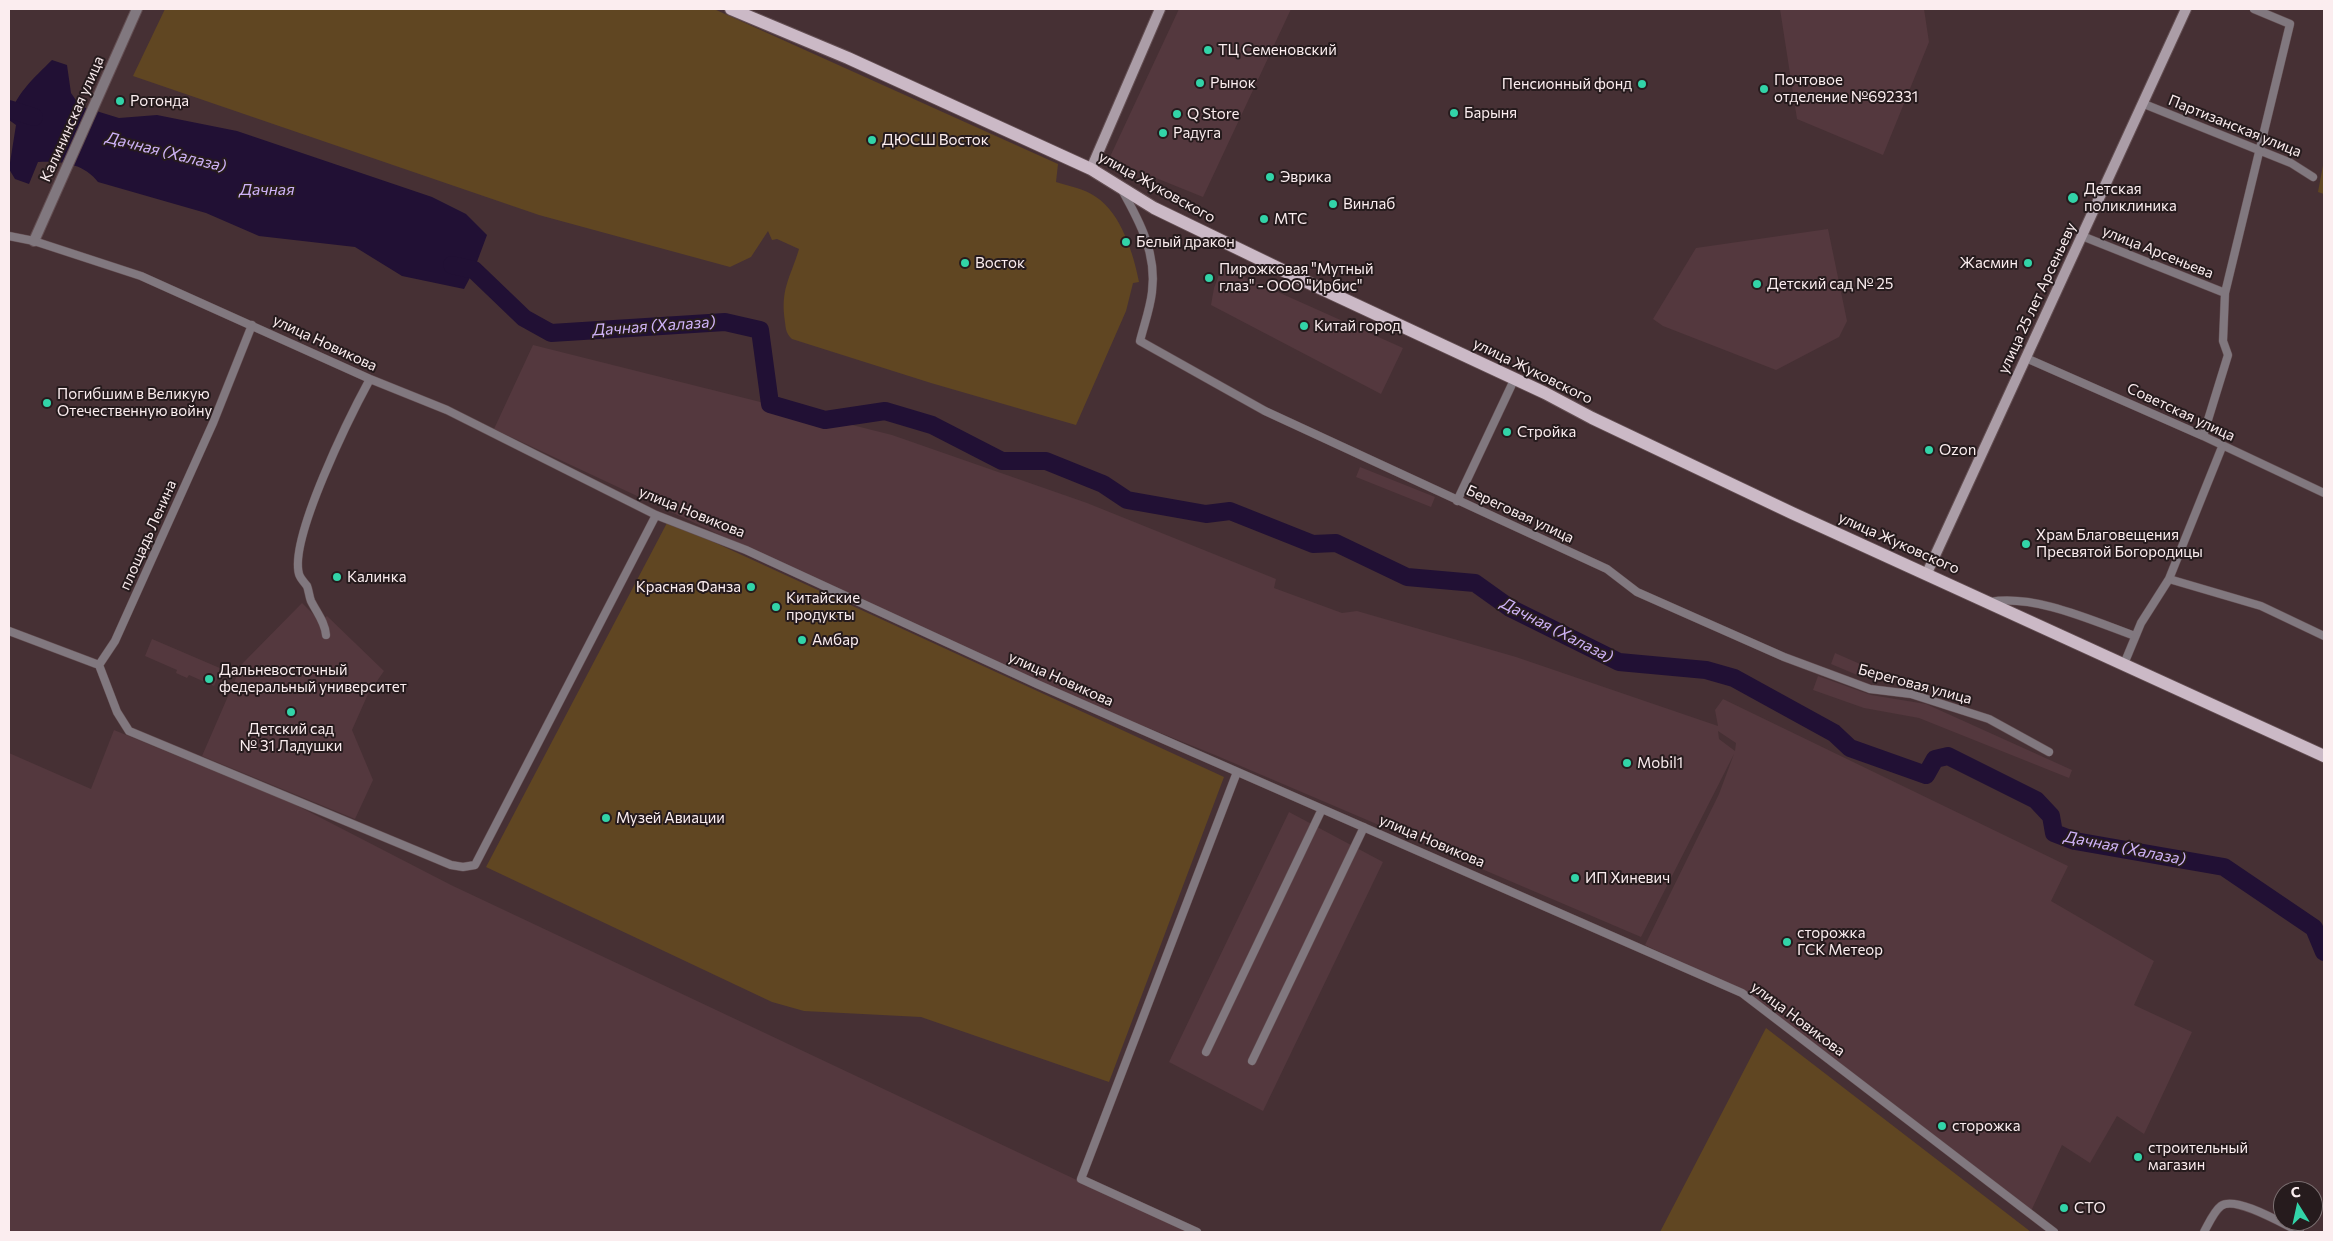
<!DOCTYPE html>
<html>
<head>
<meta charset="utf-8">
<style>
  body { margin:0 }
  #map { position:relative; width:2333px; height:1241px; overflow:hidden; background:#463034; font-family:Commissioner,sans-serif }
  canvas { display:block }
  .frame { position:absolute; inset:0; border:10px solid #fbedef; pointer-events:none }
  .north { position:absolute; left:2273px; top:1181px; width:50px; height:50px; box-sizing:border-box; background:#261b1d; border:1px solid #7b6f71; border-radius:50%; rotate:350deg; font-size:14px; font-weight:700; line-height:20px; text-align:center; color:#fbedef }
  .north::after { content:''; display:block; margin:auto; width:18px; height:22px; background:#32d4a8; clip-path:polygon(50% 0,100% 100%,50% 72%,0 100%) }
</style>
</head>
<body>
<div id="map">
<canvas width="2333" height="1241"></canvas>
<div class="frame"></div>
<div class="north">С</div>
</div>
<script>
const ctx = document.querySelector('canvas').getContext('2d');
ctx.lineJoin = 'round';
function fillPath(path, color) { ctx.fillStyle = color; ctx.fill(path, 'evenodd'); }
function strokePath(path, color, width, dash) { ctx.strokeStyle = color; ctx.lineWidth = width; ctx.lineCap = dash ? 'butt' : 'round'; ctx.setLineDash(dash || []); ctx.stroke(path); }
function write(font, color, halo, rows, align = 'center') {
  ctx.font = font + ' Commissioner,sans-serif'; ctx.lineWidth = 4; ctx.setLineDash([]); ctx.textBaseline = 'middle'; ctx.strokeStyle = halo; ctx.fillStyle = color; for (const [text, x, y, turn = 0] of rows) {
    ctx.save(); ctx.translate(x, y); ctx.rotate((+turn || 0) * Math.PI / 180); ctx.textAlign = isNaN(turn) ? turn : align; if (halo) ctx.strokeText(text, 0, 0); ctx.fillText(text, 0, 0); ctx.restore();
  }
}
fillPath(new Path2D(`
  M1179,9H1291L1203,197L1109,159Z
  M1780,9H1924L1929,42L1883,155L1797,119Z
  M1828,229L1847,321L1839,337L1776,370L1663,326L1653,319L1696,248Z
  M1222,267L1403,348L1381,394L1211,305L1214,288Z
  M533,345L892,435L1087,503L1276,579L1274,588L1342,613L1357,611L1516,657L1718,726L1715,710L1723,699L2068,866L2051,901L2154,961L2134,1005L2192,1032L2144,1134L2117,1116L2090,1163L2062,1145L2031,1211L1745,992L1645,945L1719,794L1734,754L1641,937L1215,755L1032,681L494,429ZM1718,731L1736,743L1735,751L1719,739Z
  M1360,467L1435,497L1431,507L1356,477Z
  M302,603L320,621L327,616L384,671L368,694L352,730L373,780L355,819L202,756L242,664Z
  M152,639L222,669L214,686L189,675L187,678L176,673L177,670L145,656Z
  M1835,653L1867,667L1862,677L1831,664Z
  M1818,676L1871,695L1926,704L2072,770L2069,778L1919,718L1864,708L1813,690Z
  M114,730L294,804L451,885L1187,1232H9V753L91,789Z
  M1289,812L1383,862L1263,1111L1169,1062Z`), '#54383e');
fillPath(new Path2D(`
  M165,9H714L1058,164L1056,182C1069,186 1085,189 1096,197C1121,213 1134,255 1139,282L1133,283L1126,311L1076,425L931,383L792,339C786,333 786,330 785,322C780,289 790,279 799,249L777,239L772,240L768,231L751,257L730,267L539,215L133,76Z
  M2324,160V194L2318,192Z
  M668,521L1224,777L1109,1082L921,1017L804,1011L772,1002L486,867Z
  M1766,1028L2031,1232H1660Z`), '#604622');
fillPath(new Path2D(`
  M52,60L67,65L71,93L80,106L119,118L157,115L237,131L432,197L466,214L487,235L474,270L464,289L402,276L355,247L259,236L206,213L98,182C83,163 61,161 38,162L29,184L15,179L9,169L16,125L9,120C14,95 34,78 52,60Z`), '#211034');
strokePath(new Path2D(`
  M9,109L34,117
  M452,265L474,270L524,318L551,333L725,322L760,330L770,404L825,420L885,411L932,425L1002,461H1046L1103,484L1127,500L1206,514L1230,511L1313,544L1336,543L1407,577L1475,583L1510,608L1619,662L1706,670L1734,678L1834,733L1850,748L1926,775L1935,759L1948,756L2036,800L2051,816L2054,833L2075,841L2224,867L2314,928L2324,952`), '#211034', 18);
const minor = new Path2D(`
  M2144,104L2291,163L2313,177
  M1122,190C1140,222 1157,254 1152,292C1150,309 1144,325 1140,341L1265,411L1607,569L1637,592L1784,657L1870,689L1911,694L1989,719L2049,752
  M9,236L34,241L141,276L370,379L447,410L656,515L746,550L1037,684L1742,993L2054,1232
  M2082,236L2225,293
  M2026,358L2203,436L2324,493
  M2203,436L2228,355L2223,341L2225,293L2290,24L2254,9
  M1457,501L1514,380
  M2169,579L2261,606L2324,636
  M1990,602C2035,594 2093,621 2135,636
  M9,631L99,665
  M326,635C325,622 317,613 311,601C309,596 309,591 307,586C304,582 300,578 299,574C289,538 351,414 370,379
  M2124,664L2141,623L2169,579L2222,447
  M99,665L117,712L129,731L451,865L463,867L475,865L656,515
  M99,665L115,641L213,423L252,325
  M1206,1052L1322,809
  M1252,1061L1364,827
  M1197,1232L1081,1179L1237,772
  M2204,1232C2208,1225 2214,1211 2221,1206C2235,1195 2285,1225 2300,1232`);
const tertiary = new Path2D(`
  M34,241L137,9`);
const secondary = new Path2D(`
  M1091,169L1160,9
  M1927,573L2186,9`);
const primary = new Path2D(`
  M731,9L848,58L1091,169L1154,208L1307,282L1545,393L1592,418L1792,513L2324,756`);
strokePath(minor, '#634e52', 9);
strokePath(tertiary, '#634e52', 12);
strokePath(secondary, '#634e52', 12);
strokePath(primary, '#634e52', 14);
strokePath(minor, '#81787f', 8);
strokePath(tertiary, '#81787f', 10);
strokePath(secondary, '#ab9da7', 10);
strokePath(primary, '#cbb9c6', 12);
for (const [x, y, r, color] of [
  [1208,50,5,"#32d4a8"],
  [1200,83,5,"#32d4a8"],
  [1642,84,5,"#32d4a8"],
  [1764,89,5,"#32d4a8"],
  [120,101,5,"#32d4a8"],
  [1454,113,5,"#32d4a8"],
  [1177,114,5,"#32d4a8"],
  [1163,133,5,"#32d4a8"],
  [872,140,5,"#32d4a8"],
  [1270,177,5,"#32d4a8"],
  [2073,198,6,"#32d4a8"],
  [1333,204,5,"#32d4a8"],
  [1264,219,5,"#32d4a8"],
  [1126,242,5,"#32d4a8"],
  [965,263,5,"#32d4a8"],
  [2028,263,5,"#32d4a8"],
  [1209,278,5,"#32d4a8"],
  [1757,284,5,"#32d4a8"],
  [1304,326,5,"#32d4a8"],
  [47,403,5,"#32d4a8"],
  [1507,432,5,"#32d4a8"],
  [1929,450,5,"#32d4a8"],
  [2026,544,5,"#32d4a8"],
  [337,577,5,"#32d4a8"],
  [751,587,5,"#32d4a8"],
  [776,607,5,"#32d4a8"],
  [802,640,5,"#32d4a8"],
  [209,679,5,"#32d4a8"],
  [291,712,5,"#32d4a8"],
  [1627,763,5,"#32d4a8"],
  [606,818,5,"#32d4a8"],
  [1575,878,5,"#32d4a8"],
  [1787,942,5,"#32d4a8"],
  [1942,1126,5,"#32d4a8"],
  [2138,1157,5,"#32d4a8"],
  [2064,1208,5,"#32d4a8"]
]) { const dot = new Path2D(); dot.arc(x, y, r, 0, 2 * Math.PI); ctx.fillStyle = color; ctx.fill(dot); strokePath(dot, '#261b1d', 2); }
write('15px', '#fbedef', '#261b1d', [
  ["ТЦ Семеновский",1218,50],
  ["Почтовое",1774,80],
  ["отделение №692331",1774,97],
  ["Рынок",1210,83],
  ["Пенсионный фонд",1632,84,"right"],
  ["Ротонда",130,101],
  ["Барыня",1464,113],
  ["Q Store",1187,114],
  ["Радуга",1173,133],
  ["ДЮСШ Восток",882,140],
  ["Эврика",1280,177],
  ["Детская",2084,189],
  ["поликлиника",2084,206],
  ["Винлаб",1343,204],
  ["МТС",1274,219],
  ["Белый дракон",1136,242],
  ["Восток",975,263],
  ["Жасмин",2018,263,"right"],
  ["Пирожковая \"Мутный",1219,269],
  ["глаз\" - ООО \"Ирбис\"",1219,286],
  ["Детский сад № 25",1767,284],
  ["Китай город",1314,326],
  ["Погибшим в Великую",57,394],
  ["Отечественную войну",57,411],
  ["Стройка",1517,432],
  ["Ozon",1939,450],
  ["Храм Благовещения",2036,535],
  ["Пресвятой Богородицы",2036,552],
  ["Калинка",347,577],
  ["Красная Фанза",741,587,"right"],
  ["Китайские",786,598],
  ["продукты",786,615],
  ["Амбар",812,640],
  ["Дальневосточный",219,670],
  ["федеральный университет",219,687],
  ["Детский сад",291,729,"center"],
  ["№ 31 Ладушки",291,746,"center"],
  ["Mobil1",1637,763],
  ["Музей Авиации",616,818],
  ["ИП Хиневич",1585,878],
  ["сторожка",1797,933],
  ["ГСК Метеор",1797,950],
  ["сторожка",1952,1126],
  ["строительный",2148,1148],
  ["магазин",2148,1165],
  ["СТО",2074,1208]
], 'left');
write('15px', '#fbedef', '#261b1d', [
  ["Калининская улица",72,119,-66],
  ["Партизанская улица",2235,126,22],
  ["улица Жуковского",1157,187,29],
  ["улица Арсеньева",2158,252,22],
  ["улица 25 лет Арсеньеву",2037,298,-65],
  ["улица Новикова",325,343,25],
  ["улица Жуковского",1533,371,26],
  ["Советская улица",2181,412,25],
  ["улица Новикова",692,512,22],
  ["Береговая улица",1520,514,25],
  ["площадь Ленина",148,535,-66],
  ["улица Жуковского",1899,543,24],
  ["улица Новикова",1061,679,24],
  ["Береговая улица",1915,684,15],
  ["улица Новикова",1432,841,23],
  ["улица Новикова",1798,1019,37]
]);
write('italic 16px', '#cfb3f8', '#261b1d', [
  ["Дачная (Халаза)",166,152,14],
  ["Дачная",267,190],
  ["Дачная (Халаза)",654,326,-4],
  ["Дачная (Халаза)",1557,630,27],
  ["Дачная (Халаза)",2125,848,11]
]);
</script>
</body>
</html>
